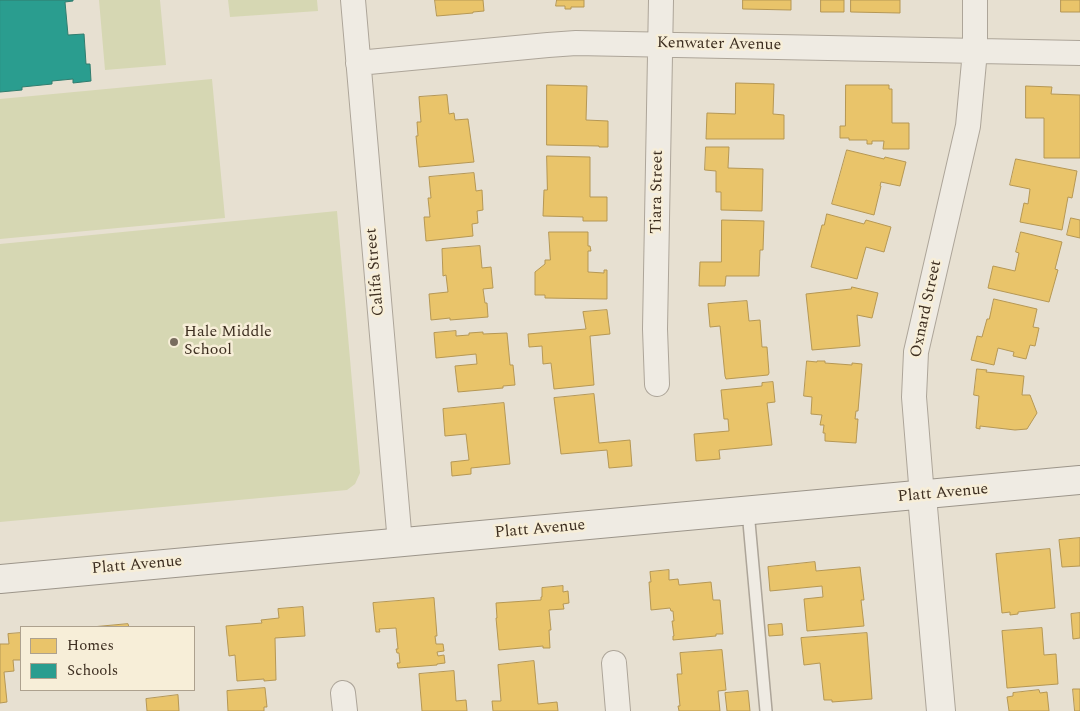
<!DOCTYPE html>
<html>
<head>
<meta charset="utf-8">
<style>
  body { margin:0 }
  #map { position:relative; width:1080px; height:711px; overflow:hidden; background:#e7e0d1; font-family:Spectral,serif }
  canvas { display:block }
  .legend { position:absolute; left:20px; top:626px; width:175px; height:65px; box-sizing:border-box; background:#f7eed8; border:1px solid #ada18e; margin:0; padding:6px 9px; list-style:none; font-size:15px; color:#3d2e20 }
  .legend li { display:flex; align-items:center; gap:10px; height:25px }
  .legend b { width:25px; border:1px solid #ada18e }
</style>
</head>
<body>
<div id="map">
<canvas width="1080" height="711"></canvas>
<ul class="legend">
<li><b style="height:14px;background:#e9c46a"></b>Homes</li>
<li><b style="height:14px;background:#2a9d8f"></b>Schools</li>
</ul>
</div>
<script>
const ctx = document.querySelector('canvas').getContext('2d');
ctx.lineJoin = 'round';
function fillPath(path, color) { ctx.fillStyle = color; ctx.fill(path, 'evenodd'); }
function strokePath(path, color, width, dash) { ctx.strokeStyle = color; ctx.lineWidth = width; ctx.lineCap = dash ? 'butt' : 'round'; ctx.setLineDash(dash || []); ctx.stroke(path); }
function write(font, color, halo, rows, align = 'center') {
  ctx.font = font + ' Spectral,serif'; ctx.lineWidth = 5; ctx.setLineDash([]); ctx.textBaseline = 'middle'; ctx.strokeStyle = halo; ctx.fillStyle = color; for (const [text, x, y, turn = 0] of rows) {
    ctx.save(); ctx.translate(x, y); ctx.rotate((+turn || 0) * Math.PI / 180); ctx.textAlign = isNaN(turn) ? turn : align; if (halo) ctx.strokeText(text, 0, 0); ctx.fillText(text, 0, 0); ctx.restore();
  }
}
fillPath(new Path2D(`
  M99,0H160L166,65L105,70Z
  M228,0H317L318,11L230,17Z
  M212,79L225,218L0,239V99Z
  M337,211L360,473L355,484L347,490L0,522V244Z`), '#d6d7b3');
const homes = new Path2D(`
  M435,0H483L484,11L473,12V13L437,16Z
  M557,0H584V7H571V9H565V6H556Z
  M743,0H791V10L743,9Z
  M821,0H844V12H821Z
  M851,0H900V13L851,12Z
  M1061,0H1080V12H1061Z
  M736,83L774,84L773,114L784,115V139H706L707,113L735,114Z
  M547,85L587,86L586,120L608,121V147H599V146L547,145Z
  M846,85H889V89H892V123H909V149H883L884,141H872V144H867V140H849V138H840V126H845Z
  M1026,86L1052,87L1051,94L1080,95V158H1044V118H1026Z
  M447,95L449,114L454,113L455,120L468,119L474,162L419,167L416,136H418L417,122H421L419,97Z
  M706,147H729L728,168L763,169L762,211L721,210V192H716V171L705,170Z
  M847,150L884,159L885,157L906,162L900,186L881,182L880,186H881L874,215L832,204Z
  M547,156L590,157V197H607V221H583V217L543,216L544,190H547Z
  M1016,159L1077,171L1072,198L1068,197L1062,230L1020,222L1024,203L1028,204L1030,189L1010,185Z
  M474,173L476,191L482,190L483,210L477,211L478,223L472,224L473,236L426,241L424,217H430L428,198H431L429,177Z
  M827,214L864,224L866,220L891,227L884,252L866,247L857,279L811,267L822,225H824Z
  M1071,218L1080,220V238L1067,235Z
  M722,220L764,221L763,250H760L759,276H726L725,286H699L700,262H721Z
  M549,232H588V246H590L591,251H588V272L604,273V270H607V299L545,298V295H535V272L545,264V260H550Z
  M1021,232L1062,242L1055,269L1058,270L1049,302L988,288L993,266L1015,271L1019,253L1016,252Z
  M480,246L482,268L491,267L493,288L483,289L485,303H487L488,317L450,320V318L431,320L429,294L448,292L446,275L443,276L442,249Z
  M852,287L878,293L872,318L857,315L860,346L812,350L806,294L851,289Z
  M994,299L1037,309L1033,327L1039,328L1035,346L1030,345L1026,359L1013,356L1014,352L998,348L994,365L971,360L977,336L982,337L987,319H989Z
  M747,301L749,321L760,320L762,347H767L769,373L768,375L726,379L725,376L720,326L710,327L708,304Z
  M607,310L610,334L590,336L594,385L554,389L551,363L543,364L542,346L529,347L528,334L586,329L583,312Z
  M456,331V336L469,335V333L483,332V334L507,333L510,365H513L515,385L503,386V388L458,392L455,366L477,364L476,354L436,358L434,333Z
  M807,361L817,362V361H825V363L852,365V363L862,364L858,411H856L855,419H858L856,443L825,441V433H823L824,425H820L822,415L811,414L812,397L804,396Z
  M977,369L987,370L986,372L1024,376L1022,395H1030L1037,413L1027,429L1015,430L980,426V429L976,428L979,396L974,395Z
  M773,382L775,402L767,403L772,445L719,450L720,459L696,461L694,434L729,431L728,419H724L721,390L762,386V383Z
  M594,394L599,443L630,440L632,466L609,468L607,450L561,454L554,398Z
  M504,403L510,464L471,468V474L452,476L451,462L469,460L466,434L445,436L443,409Z
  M1080,538V566L1062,567L1059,540Z
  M1050,549L1055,608L1018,612V614L1010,615V612L1002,613L996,554Z
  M815,562L816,571L860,567L864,600H861L864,626L807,631L804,599L823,597L822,586L770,591L768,567Z
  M669,570V580L678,579L679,585L711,582L713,600H720L723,634H716V636L673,640V636H674L672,621H674L673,611H671L670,608L651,610L649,582H651L650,572Z
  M563,586V592L568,591L569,603L563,604L564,609L549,610L551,630H549L550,648H543V646L499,650L496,618H497L496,603L541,600V597H542V588Z
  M434,598L437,636H435L436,644H443L444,651L437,652L438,656L444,655L445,663L437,664V665L398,668L397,663H400L399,653H397L396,649H398L396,628L379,629L380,632H376L373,603Z
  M303,607L305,636L275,638L276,680L264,681V679L237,681L235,655L229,656L226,626L262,623L261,620L279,618L278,609Z
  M1080,613V638L1073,639L1071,614Z
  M128,624L129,627H92Z
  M782,624L783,635L769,636L768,625Z
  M1042,628L1044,655L1056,654L1058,684L1007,688L1002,631Z
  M21,633V660H13L14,671L4,672L7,702L0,703V644H9L8,634Z
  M867,633L872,699L832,702V700H824L820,663L804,665L801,638Z
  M722,650L726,690L718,691L720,711H679L678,706H680L677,674H682L680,653Z
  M534,661L538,704L557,702L558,711H493L492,701H501L498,665Z
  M454,671L456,701L466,700L467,711H422L419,674Z
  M265,688L267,707H264V711H228L227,691Z
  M1073,689H1080V711H1075Z
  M1039,690L1040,693L1047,692L1049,711H1009L1007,697L1013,696V693Z
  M748,691L750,711H727L725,693Z
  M178,695L179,711H147L146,699Z`);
fillPath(homes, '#e9c46a');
strokePath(homes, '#b59754', 1);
const schools = new Path2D(`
  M0,0H73V1L65,2L68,35L84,34L86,64H90L91,81L73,83V79L52,81V84L22,87V90L0,92Z`);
fillPath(schools, '#2a9d8f');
strokePath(schools, '#307c6e', 1);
const service = new Path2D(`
  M748,511L766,711`);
const minor = new Path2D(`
  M353,0L400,543
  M358,63L548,45L576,43L1080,53
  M657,384L655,329L661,0
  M922,496L914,397L916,352L968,126L975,51V0
  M614,663L618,711
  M343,693L345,711`);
const tertiary = new Path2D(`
  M922,496L941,711`);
const secondary = new Path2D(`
  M0,579L1080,480`);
strokePath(service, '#ada599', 14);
strokePath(minor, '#ada599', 26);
strokePath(tertiary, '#ada599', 30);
strokePath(secondary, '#9c958a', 30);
strokePath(service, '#efebe3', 11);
strokePath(minor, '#efebe3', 24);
strokePath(tertiary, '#efebe3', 28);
strokePath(secondary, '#efebe3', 28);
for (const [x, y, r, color] of [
  [174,342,5,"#786c5e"]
]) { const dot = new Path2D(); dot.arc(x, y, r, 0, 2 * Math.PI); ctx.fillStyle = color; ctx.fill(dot); strokePath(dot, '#f7eed8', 2); }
write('16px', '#3d2e20', '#f7eed8', [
  ["Kenwater Avenue",719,45,1],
  ["Tiara Street",658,192,-89],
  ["Califa Street",376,272,-95],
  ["Oxnard Street",927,309,-78],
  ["Platt Avenue",943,494,-5],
  ["Platt Avenue",540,530,-5],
  ["Platt Avenue",137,566,-5]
]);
write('16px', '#3d2e20', '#f7eed8', [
  ["Hale Middle",184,333],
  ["School",184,351]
], 'left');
</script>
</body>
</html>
